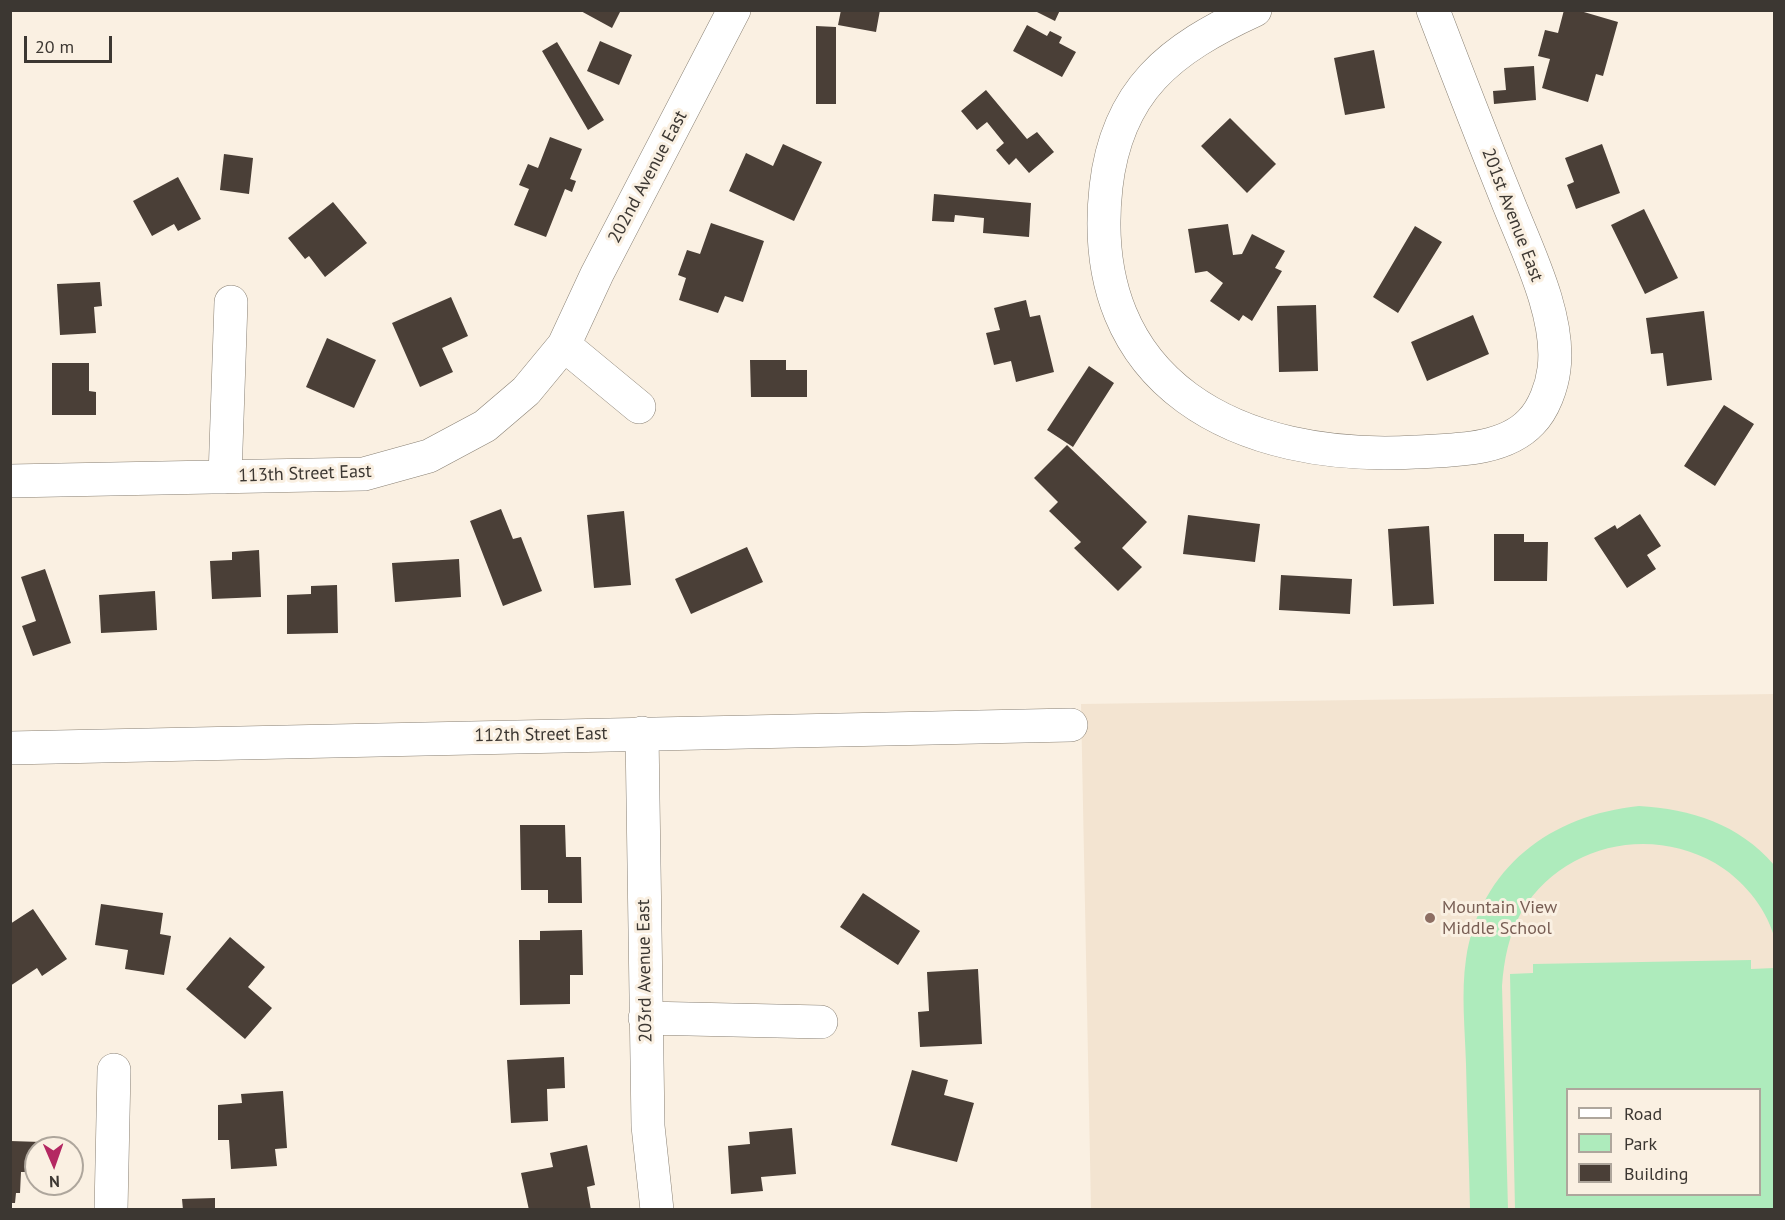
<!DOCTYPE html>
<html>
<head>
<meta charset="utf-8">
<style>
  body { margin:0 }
  #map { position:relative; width:1785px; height:1220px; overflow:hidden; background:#faf0e2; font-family:"PT Sans",sans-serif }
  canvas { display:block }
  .frame { position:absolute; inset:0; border:12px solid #3c3732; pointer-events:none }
  .legend { position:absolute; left:1566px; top:1088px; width:195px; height:108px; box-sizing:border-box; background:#faf0e2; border:2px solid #aea69c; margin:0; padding:8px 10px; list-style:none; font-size:18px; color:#3c3732 }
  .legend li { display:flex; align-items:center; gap:12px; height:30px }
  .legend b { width:30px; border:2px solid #aea69c }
  .north { position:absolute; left:24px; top:1136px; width:60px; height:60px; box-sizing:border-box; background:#faf0e2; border:2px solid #aea69c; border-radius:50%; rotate:178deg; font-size:16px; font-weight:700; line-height:24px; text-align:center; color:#3c3732 }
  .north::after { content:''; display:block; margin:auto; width:21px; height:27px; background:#b42862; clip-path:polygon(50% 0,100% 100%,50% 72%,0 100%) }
  .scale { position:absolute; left:24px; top:36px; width:88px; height:27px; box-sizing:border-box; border:3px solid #3c3732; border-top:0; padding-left:8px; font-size:18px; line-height:21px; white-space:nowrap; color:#3c3732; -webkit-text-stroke:4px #faf0e2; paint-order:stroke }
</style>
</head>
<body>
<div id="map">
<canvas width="1785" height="1220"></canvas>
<div class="frame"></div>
<ul class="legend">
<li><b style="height:8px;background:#fff"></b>Road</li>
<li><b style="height:16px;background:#aeebbc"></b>Park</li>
<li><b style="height:16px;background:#4a3f37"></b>Building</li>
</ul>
<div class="north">N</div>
<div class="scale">20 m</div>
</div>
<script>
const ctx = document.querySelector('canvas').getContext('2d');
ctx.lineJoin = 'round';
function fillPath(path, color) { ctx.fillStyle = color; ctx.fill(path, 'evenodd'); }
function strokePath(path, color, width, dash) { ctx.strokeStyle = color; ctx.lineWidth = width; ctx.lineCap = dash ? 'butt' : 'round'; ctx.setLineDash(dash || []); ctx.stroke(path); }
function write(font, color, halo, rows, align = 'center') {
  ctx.font = font + ' "PT Sans",sans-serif'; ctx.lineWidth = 6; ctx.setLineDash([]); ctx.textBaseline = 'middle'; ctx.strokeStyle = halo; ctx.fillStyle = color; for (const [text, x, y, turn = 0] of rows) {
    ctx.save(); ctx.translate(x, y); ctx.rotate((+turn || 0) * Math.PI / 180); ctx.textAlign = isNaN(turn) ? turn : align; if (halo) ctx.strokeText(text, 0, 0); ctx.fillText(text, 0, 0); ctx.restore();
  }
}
fillPath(new Path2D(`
  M1774,694V1209H1091L1081,704ZM1568,1090H1760V1194H1568Z`), '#f3e4d1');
fillPath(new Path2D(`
  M1639,806C1691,809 1739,824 1774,865V936C1765,906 1742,879 1715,863C1649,825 1562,845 1522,911C1509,934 1504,959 1502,986L1508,1209H1470C1469,1161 1467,1112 1466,1064C1465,1029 1461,993 1466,959C1480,867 1551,815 1639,806Z
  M1751,960V969L1774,968V1209H1515L1510,974L1533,973V964ZM1568,1090H1760V1194H1568Z`), '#aeebbc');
fillPath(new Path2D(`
  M579,10H621L612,28Z
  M841,10H880L876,32L838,25Z
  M1033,10H1060L1055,21Z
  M1564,10H1577L1618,22L1603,76L1596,74L1588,102L1542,88L1550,59L1538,56L1545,30L1558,33Z
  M1027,25L1047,36L1050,31L1062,37L1059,43L1076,52L1062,77L1013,51Z
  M816,26L836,27V104H816Z
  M600,41L632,55L619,85L587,71Z
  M557,42L604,120L588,130L542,51Z
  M1374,50L1385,108L1345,115L1334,58Z
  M1534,66L1536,100L1494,104L1493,91L1506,90L1504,68Z
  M986,90L1027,139L1037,132L1054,152L1029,173L1016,158L1009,165L996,150L1004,143L987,122L977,130L961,111Z
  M1230,118L1276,164L1247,193L1201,146Z
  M550,137L582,149L570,179L576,181L572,192L565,189L546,237L514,225L529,189L519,185L528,164L538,168Z
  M783,144L822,162L794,221L729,191L746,153L773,166Z
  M1602,144L1620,193L1576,209L1567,185L1574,182L1565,158Z
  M224,154L253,158L249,194L220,190Z
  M178,177L201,219L178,231L174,224L152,236L133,201Z
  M934,194L1031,203L1029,237L983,233L984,218L955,215L954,222L932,221Z
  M333,202L367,243L325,277L309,256L305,259L288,238Z
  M1644,209L1678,278L1645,294L1611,225Z
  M711,223L764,241L743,302L725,296L718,313L679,300L686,278L678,275L687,250L700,254Z
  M1228,224L1233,255L1242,254L1252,234L1285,251L1275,268L1282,271L1252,321L1243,315L1239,321L1210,301L1223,283L1207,271L1195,273L1188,229Z
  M1415,226L1442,242L1398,313L1373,297Z
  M100,282L102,306L94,307L96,333L60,335L57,284Z
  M451,297L468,336L442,348L453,372L420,387L392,323Z
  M1026,300L1030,317L1040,315L1054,372L1016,382L1011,361L994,365L986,333L1000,330L994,308Z
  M1316,305L1318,371L1279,372L1277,306Z
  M1704,311L1712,380L1667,386L1663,353L1651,354L1646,318Z
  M1473,315L1489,354L1427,381L1411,342Z
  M327,338L376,360L354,408L306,387Z
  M750,360H786V370H807V397H751Z
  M52,363H89V391L96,392V415H52Z
  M1089,366L1114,383L1073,447L1047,430Z
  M1724,405L1754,424L1715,486L1684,466Z
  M1067,445L1147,522L1122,548L1142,567L1118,591L1074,548L1081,542L1049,511L1058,502L1034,478Z
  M501,509L513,539L521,537L542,591L503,606L470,521Z
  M624,511L631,585L594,588L587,515Z
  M1640,514L1661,546L1647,555L1656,569L1627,588L1594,538L1615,525L1617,529Z
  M1188,515L1260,524L1255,562L1183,554Z
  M1429,526L1434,604L1393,606L1388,529Z
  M1494,534H1524V542H1548L1547,581H1494Z
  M747,547L763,582L691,614L675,579Z
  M259,550L261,597L212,599L210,561L232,560V552Z
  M459,559L461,597L395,602L392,563Z
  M45,569L71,643L33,656L22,626L36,621L21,577Z
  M1281,575L1352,579L1350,614L1279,610Z
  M337,585L338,633L287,634V595L311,594V586Z
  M155,591L157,630L101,633L99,595Z
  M520,825H565L566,857H581L582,903H548V890H521Z
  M863,893L920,931L898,965L840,927Z
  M101,904L163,913L160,934L171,936L164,975L125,969L128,950L95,945Z
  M33,909L67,959L42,976L37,968L10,986V924Z
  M582,930L583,975H570V1004L520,1005L519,940H540V931Z
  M230,937L265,967L248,987L272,1008L245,1039L186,989Z
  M978,969L982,1044L920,1047L918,1012L929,1011L927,972Z
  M564,1057L565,1088L547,1089L548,1121L511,1123L507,1060Z
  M912,1070L948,1080L944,1095L974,1103L957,1162L891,1145Z
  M283,1091L287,1148L275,1149L277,1166L231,1169L229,1140H218V1105L242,1103L241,1094Z
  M792,1128L796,1174L761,1177L763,1191L731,1194L728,1146L750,1144L749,1132Z
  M10,1141L41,1142V1148H36V1172H21L20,1193H16L15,1203H10Z
  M587,1145L595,1185L587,1187L591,1210H529L521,1173L553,1167L550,1153Z
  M215,1198V1210H183L182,1199Z`), '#4a3f37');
const minor = new Path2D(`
  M1255,10C1170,49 1117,90 1106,187C1084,386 1241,462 1415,452C1453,450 1504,451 1531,422C1544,409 1552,386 1554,369C1561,315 1525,246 1506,197C1481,135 1457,73 1433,10
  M564,345L639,407
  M225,477L231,302
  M10,481L364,474L429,456L485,426L526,391L564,345L597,274L734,10
  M642,733L648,1126L657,1210
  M10,748L1071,725
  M645,1018L821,1022
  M111,1210L114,1070`);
strokePath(minor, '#898074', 34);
strokePath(minor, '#fff', 33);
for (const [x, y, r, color] of [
  [1430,918,6,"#8d6e63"]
]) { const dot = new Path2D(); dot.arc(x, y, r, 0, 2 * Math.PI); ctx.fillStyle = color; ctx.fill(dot); strokePath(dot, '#faf0e2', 2); }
write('18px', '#3c3732', '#faf0e2', [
  ["202nd Avenue East",648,177,-62],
  ["201st Avenue East",1512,215,69],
  ["113th Street East",305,474,-2],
  ["112th Street East",541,735,-1],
  ["203rd Avenue East",645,971,-91]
]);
write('18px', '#785e54', '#faf0e2', [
  ["Mountain View",1442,908],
  ["Middle School",1442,929]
], 'left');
</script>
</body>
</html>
